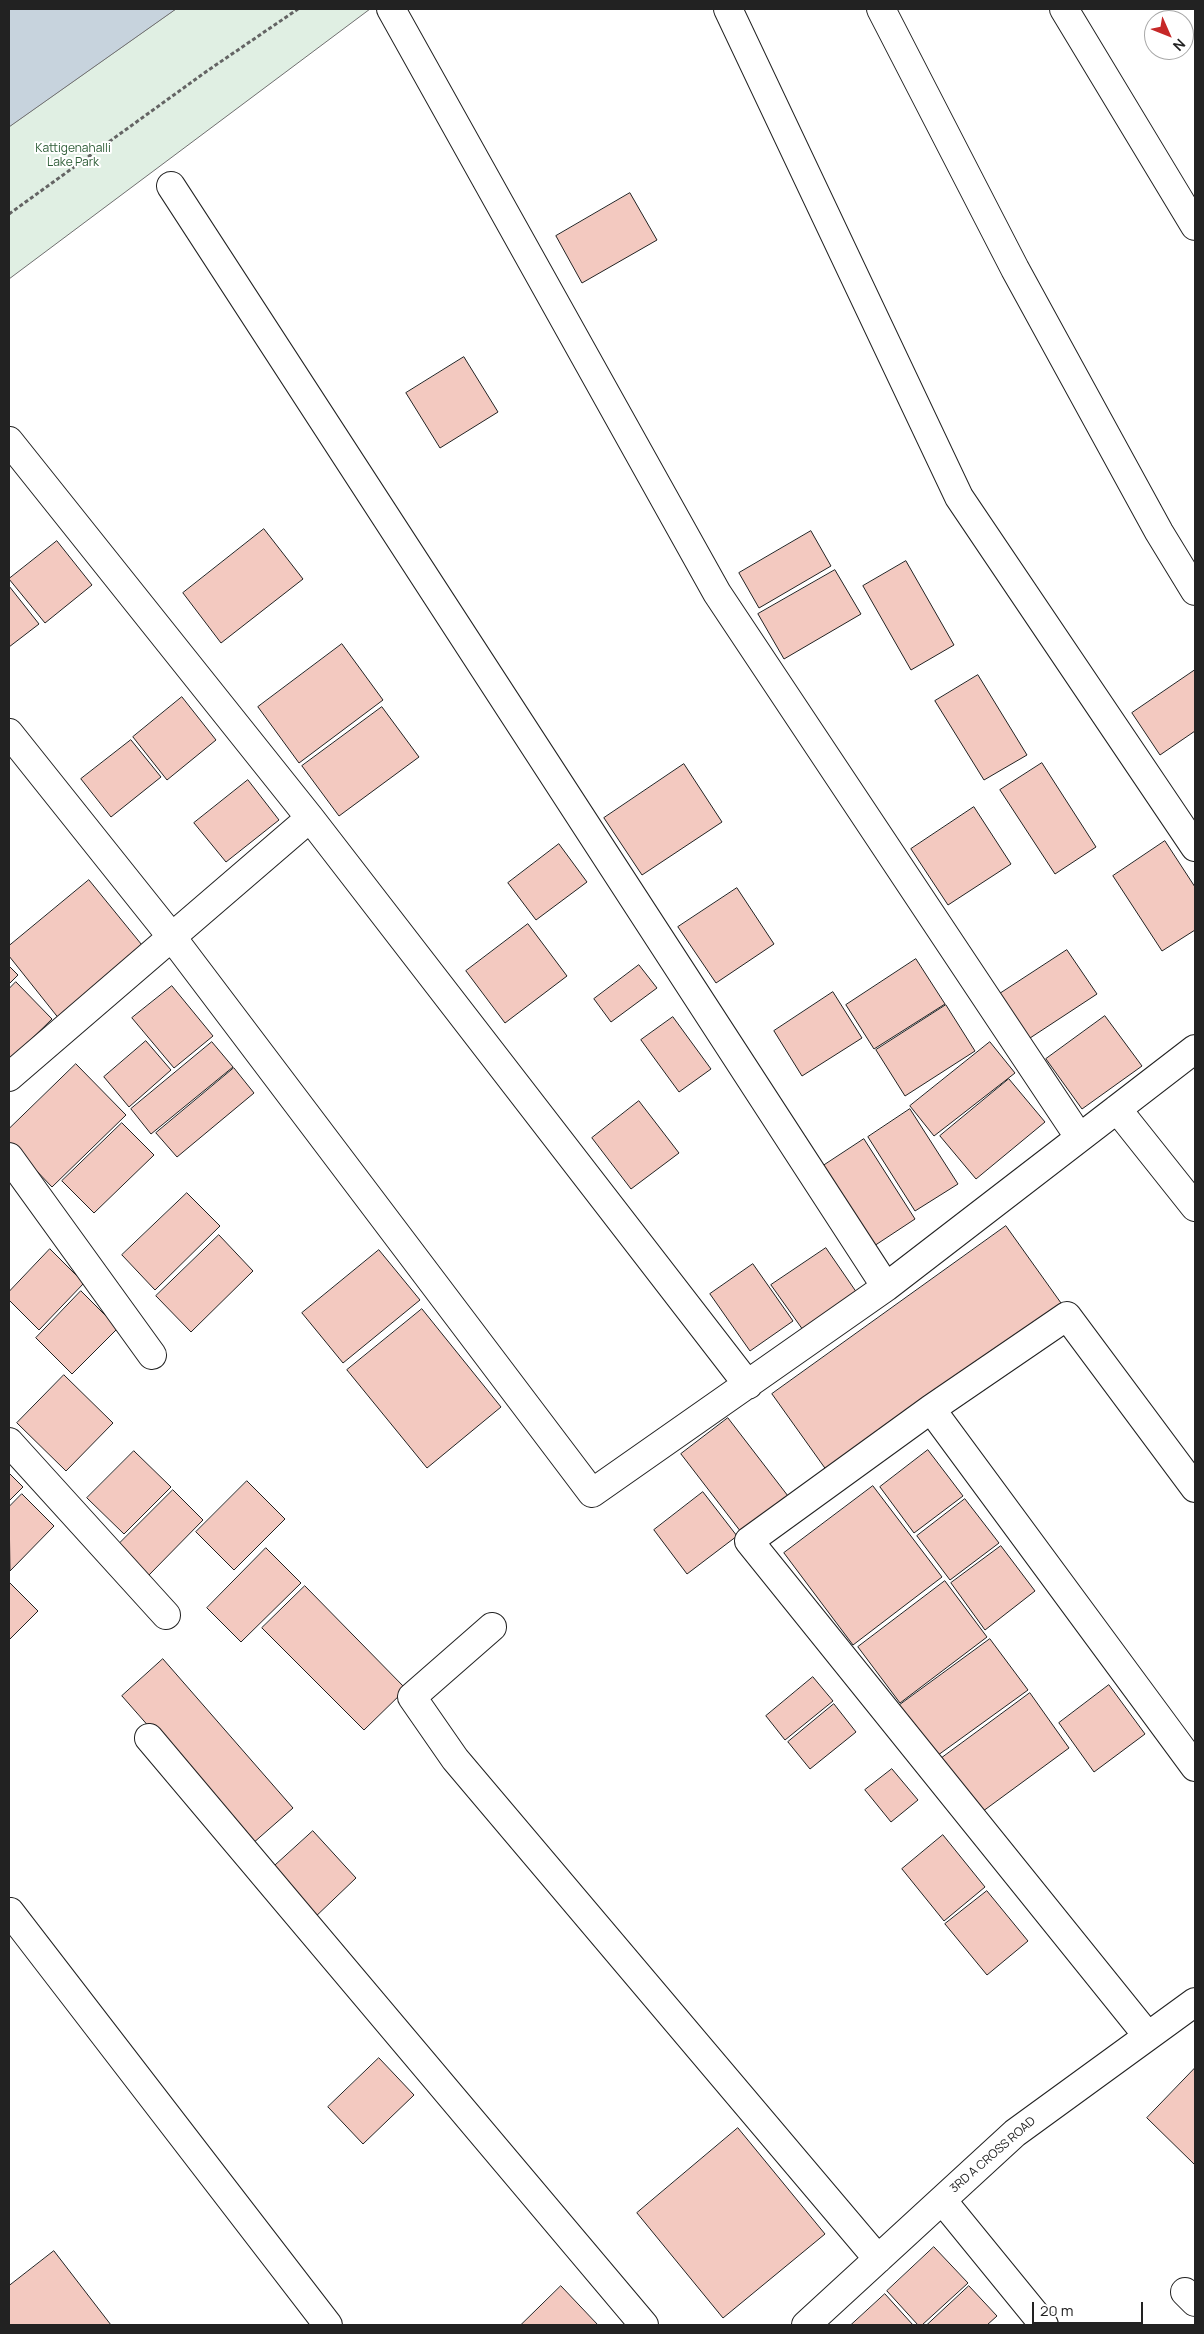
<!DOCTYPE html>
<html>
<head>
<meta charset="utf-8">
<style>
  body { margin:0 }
  #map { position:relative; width:1204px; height:2334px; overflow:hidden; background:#fff; font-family:Manrope,sans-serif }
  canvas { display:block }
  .frame { position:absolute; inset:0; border:10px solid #222; pointer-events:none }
  .north { position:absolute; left:1144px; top:10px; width:50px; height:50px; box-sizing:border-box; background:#fff; border:1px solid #a7a7a7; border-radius:50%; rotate:134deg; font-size:14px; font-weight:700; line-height:20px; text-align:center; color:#222 }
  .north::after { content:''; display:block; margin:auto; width:18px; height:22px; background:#c62828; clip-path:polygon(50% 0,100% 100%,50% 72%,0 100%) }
  .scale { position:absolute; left:1032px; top:2302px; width:111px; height:22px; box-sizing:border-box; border:2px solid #222; border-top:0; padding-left:6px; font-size:15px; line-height:18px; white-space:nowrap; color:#222; -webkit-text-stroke:4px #fff; paint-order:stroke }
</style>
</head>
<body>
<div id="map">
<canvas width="1204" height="2334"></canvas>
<div class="frame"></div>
<div class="north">N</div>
<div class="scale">20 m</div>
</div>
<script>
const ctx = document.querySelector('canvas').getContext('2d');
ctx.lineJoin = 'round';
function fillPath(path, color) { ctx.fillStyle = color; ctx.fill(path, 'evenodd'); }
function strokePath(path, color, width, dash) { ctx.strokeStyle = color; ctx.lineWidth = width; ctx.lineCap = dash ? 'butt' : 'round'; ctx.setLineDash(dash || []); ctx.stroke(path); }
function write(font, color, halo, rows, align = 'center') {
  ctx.font = font + ' Manrope,sans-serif'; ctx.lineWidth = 4; ctx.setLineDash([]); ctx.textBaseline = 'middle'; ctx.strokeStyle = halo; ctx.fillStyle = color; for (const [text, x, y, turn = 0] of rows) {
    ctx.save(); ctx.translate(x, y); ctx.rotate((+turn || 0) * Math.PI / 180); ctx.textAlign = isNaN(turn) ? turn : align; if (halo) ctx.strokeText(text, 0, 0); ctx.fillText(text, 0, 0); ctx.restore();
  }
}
const green = new Path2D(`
  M176,9H370L9,279V127Z`);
fillPath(green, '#e0efe3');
strokePath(green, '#6f6f6f', 1);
const water = new Path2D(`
  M9,9H176L9,127Z`);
fillPath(water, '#c7d3dd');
strokePath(water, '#6f6f6f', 1);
const building = new Path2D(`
  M630,193L657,240L582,283L556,236Z
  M464,357L498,412L440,448L406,393Z
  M264,529L303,579L221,643L183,593Z
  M811,531L831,566L759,608L739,573Z
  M57,541L92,585L45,623L9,579Z
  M906,561L954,645L911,670L863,586Z
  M835,570L861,614L784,659L758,614Z
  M9,586L39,624L9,647Z
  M342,644L383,700L299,763L258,707Z
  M1195,670V731L1160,755L1132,713Z
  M978,675L1027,755L984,780L935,701Z
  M182,697L216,740L167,780L133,737Z
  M382,707L419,757L339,816L302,766Z
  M131,740L161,777L111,817L81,779Z
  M1042,763L1096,847L1055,874L1000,790Z
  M684,764L722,822L642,875L604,818Z
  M248,780L279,820L226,862L194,823Z
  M974,807L1011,864L948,905L911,849Z
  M1165,841L1195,887V930L1162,951L1113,876Z
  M559,844L587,882L536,920L508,883Z
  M89,880L146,950L60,1020L9,956V946Z
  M737,888L774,944L716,983L678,927Z
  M528,924L567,976L505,1023L466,971Z
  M1067,950L1097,994L1027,1040L998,995Z
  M916,959L945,1004L874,1049L846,1005Z
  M639,965L657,988L611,1022L594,999Z
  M9,966L18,975L9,984Z
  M16,982L52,1019L9,1061V989Z
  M172,986L213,1036L174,1068L132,1018Z
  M833,992L862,1038L802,1076L774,1031Z
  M946,1005L975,1051L905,1096L876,1050Z
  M1105,1016L1142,1066L1082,1109L1046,1059Z
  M673,1017L711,1069L679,1092L641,1040Z
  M146,1041L171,1070L129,1107L104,1077Z
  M212,1042L233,1067L151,1134L131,1109Z
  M990,1042L1015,1073L934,1136L910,1106Z
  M76,1064L126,1115L52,1187L9,1142V1129Z
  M234,1068L254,1093L177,1157L156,1133Z
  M1009,1079L1045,1122L976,1179L940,1136Z
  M639,1101L679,1153L631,1189L592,1138Z
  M910,1109L958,1184L915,1211L868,1137Z
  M122,1123L154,1155L94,1213L62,1181Z
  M864,1139L915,1219L874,1246L823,1166Z
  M187,1193L220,1226L155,1290L122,1255Z
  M1006,1226L1061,1303L827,1471L772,1394Z
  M219,1235L253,1271L191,1332L156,1296Z
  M826,1248L857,1293L803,1330L771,1285Z
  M50,1249L84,1283L39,1330L9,1300V1292Z
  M379,1250L420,1300L343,1363L302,1313Z
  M753,1264L793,1321L750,1351L710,1294Z
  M81,1291L118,1328L72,1374L36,1338Z
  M422,1309L501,1407L427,1468L347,1370Z
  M64,1375L113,1423L66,1471L17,1423Z
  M728,1418L788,1496L741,1532L681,1454Z
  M928,1450L963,1496L914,1533L880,1487Z
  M134,1451L171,1487L124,1534L87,1498Z
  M9,1473L23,1487L9,1501Z
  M247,1481L285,1519L234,1570L196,1532Z
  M873,1486L942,1577L853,1645L784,1553Z
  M173,1490L203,1520L149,1575L118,1545Z
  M703,1492L737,1536L687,1574L654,1530Z
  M22,1494L54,1526L10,1571L9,1507Z
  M965,1499L999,1543L950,1580L917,1536Z
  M1001,1546L1035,1591L985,1630L951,1583Z
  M266,1548L301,1583L241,1642L207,1608Z
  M945,1581L987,1637L900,1703L858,1647Z
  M9,1582L38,1611L9,1640Z
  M305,1586L406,1689L364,1730L262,1628Z
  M990,1639L1028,1690L934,1758L897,1707Z
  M163,1659L293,1808L252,1844L122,1696Z
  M813,1677L833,1701L785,1740L766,1716Z
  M1109,1685L1145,1734L1094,1772L1059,1723Z
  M1030,1693L1069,1748L975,1817L935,1763Z
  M834,1704L856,1732L810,1769L788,1742Z
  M892,1769L918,1800L891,1822L865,1790Z
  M313,1831L356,1878L312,1920L269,1871Z
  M943,1835L985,1887L944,1921L902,1869Z
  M987,1891L1028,1941L987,1975L945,1924Z
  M379,2058L414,2095L363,2144L328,2107Z
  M1195,2068V2165L1147,2118Z
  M738,2128L825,2234L723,2318L637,2213Z
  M934,2247L968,2283L922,2325H918L887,2291Z
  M54,2251L111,2325H9V2286Z
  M561,2286L598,2325H521Z
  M969,2286L997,2316L987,2325H927Z
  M885,2294L913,2325H851Z`);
fillPath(building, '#f3c9c0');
strokePath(building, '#222', 1);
const minor = new Path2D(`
  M391,9L717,593L1079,1137
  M728,9L959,497L1195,847
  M881,9L1015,269L1159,532L1195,591
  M1064,9L1195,226
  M171,186L886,1287
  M9,441L310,818L748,1385
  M9,733L171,936L592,1493L886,1287L1195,1049
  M9,1077L310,818
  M1117,1109L1195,1207
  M9,1157L152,1355
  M931,1409L1195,1767
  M9,1442L166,1615
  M492,1627L412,1697L455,1759L878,2259
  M149,1738L644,2325
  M10,1912L328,2325
  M1147,2035L749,1541L931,1409L1067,1316L1195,1488
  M942,2200L1044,2325
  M1185,2292L1195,2302
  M806,2325L1015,2133L1195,2002`);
strokePath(minor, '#222', 30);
strokePath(new Path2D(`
  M9,214L207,71L298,9`), '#646464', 3, [4, 2.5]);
strokePath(minor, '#fff', 28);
write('12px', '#2f5e38', '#fff', [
  ["Kattigenahalli",73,149],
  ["Lake Park",73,163]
]);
write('12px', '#222', '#fff', [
  ["3RD A CROSS ROAD",993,2155,-41]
]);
</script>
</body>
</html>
